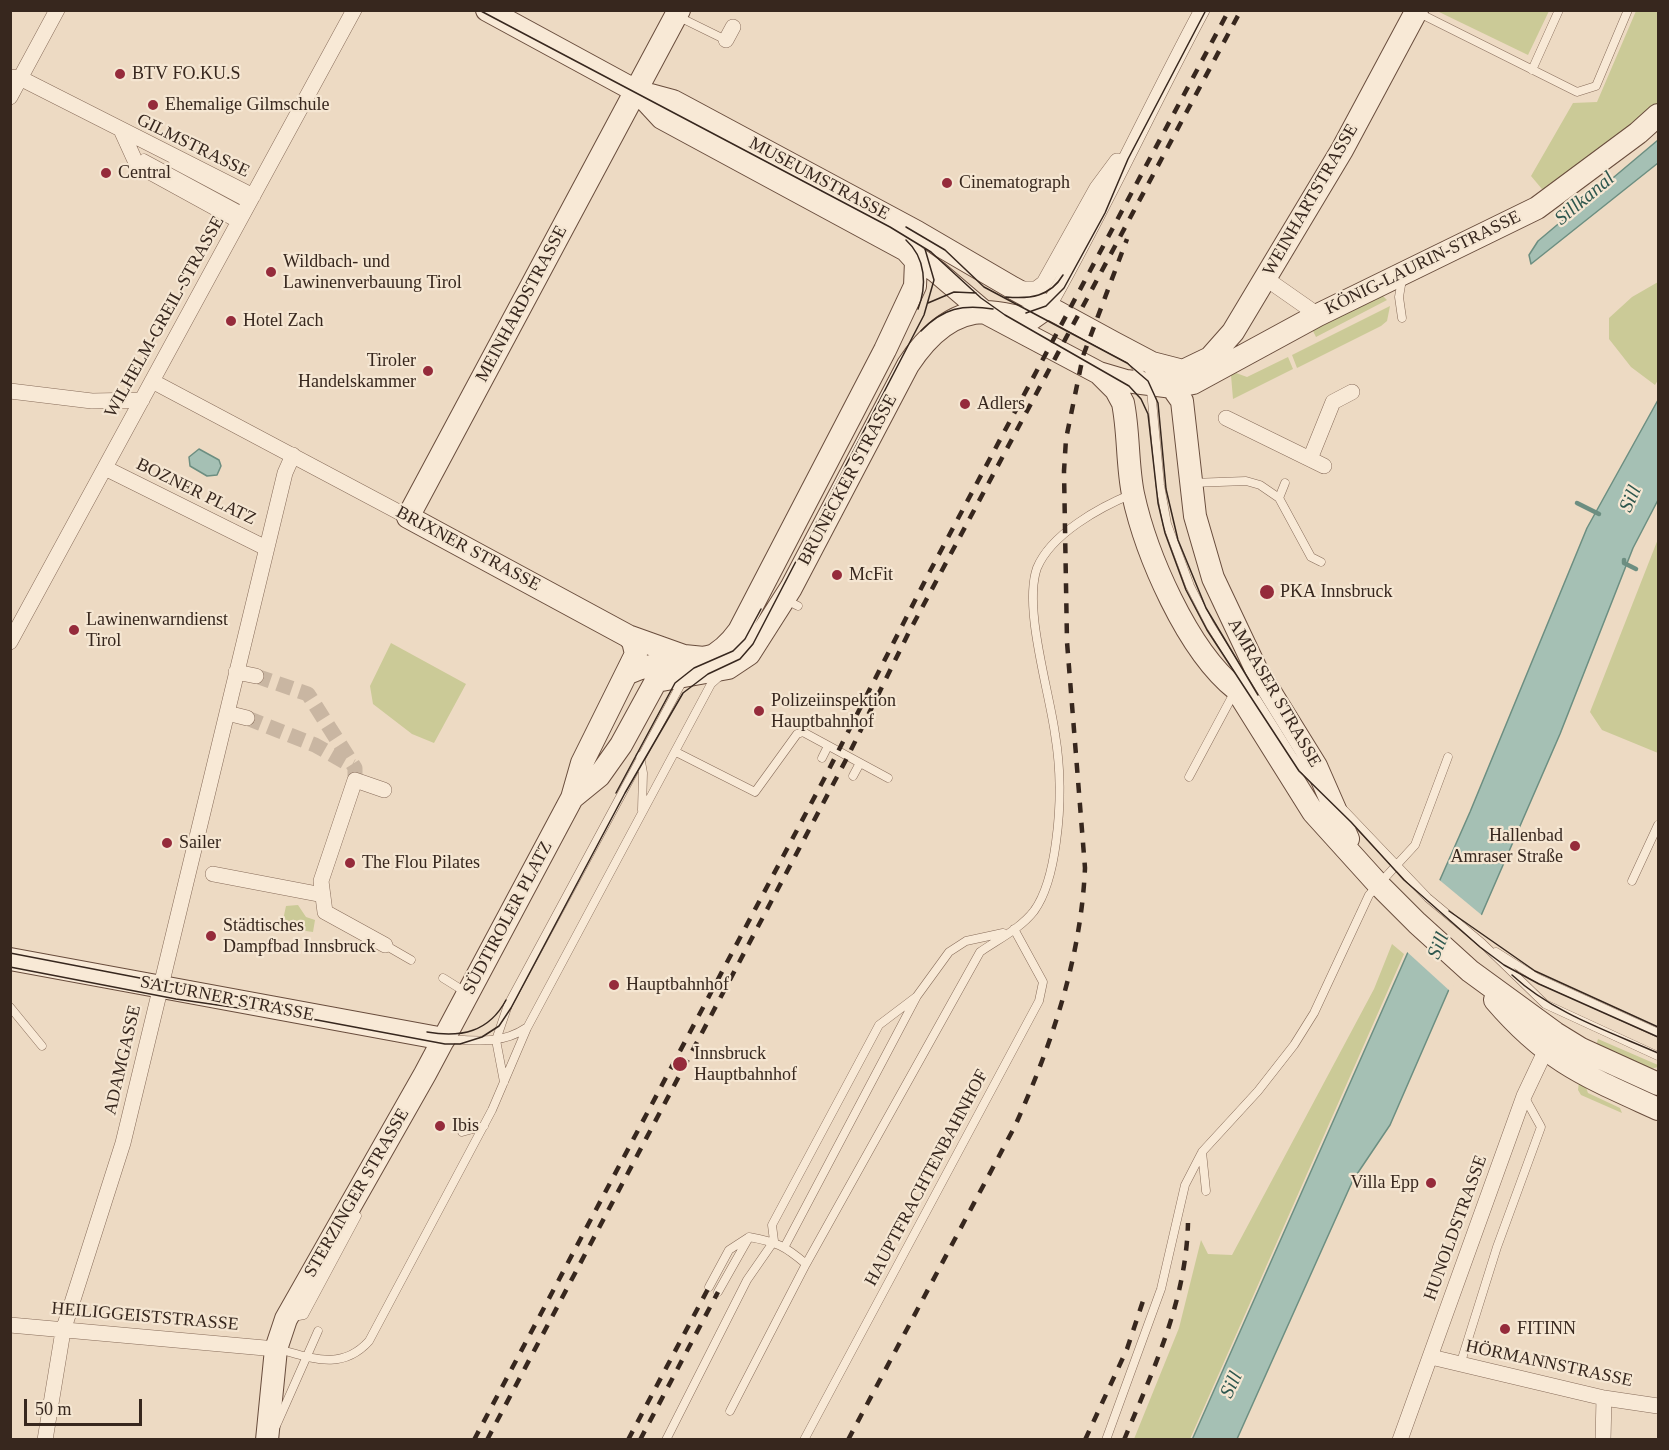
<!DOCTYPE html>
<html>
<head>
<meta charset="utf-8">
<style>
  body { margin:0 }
  #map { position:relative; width:1669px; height:1450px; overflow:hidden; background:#eddac3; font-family:"Times New Roman",serif }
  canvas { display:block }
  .frame { position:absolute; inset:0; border:12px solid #37271e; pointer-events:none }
  .scale { position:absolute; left:24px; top:1399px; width:118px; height:27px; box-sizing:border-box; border:3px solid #37271e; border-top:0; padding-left:8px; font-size:18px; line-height:21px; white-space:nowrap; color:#37271e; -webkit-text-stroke:4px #f5e6d2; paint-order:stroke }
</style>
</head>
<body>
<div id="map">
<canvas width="1669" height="1450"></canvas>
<div class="frame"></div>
<div class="scale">50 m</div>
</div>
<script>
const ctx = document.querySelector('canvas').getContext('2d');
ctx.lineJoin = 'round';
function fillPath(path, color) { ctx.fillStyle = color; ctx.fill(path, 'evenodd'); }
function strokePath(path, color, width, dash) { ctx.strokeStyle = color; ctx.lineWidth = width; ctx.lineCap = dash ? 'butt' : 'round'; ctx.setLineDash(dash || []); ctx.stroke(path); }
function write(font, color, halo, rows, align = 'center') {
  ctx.font = font + ' "Times New Roman",serif'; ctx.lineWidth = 4.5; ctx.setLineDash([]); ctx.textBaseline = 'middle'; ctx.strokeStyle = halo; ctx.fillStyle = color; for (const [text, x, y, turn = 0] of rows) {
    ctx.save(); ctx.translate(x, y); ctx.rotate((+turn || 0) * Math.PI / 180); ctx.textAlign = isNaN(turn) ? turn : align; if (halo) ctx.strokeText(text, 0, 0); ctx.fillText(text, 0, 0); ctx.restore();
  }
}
fillPath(new Path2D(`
  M1437,11V10L1549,11L1528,55Z
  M1636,11H1658V106L1547,195L1531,176L1573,103L1597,102Z
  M1658,282V380L1655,385L1631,367L1609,339V318L1632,297Z
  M1382,295L1387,300L1316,337L1312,329Z
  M1390,306L1387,321L1381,326L1297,368L1292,355Z
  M1288,357L1293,369L1233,399L1231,375L1236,373L1247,377Z
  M1658,539V753L1602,730L1590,712Z
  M391,643L466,684L434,743L412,734L373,704L370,686Z
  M298,905L306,917L315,920L313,932L293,929L283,920L286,906Z
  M1392,944L1404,954L1190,1439H1134L1179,1328L1201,1240L1208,1254L1232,1255L1374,989Z
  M1598,1039L1658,1065V1067L1650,1069L1596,1046Z
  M1579,1082L1585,1085L1588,1093L1620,1108L1622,1113L1581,1095L1578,1090Z`), '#cbca97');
const water = new Path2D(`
  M1658,140V163L1531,264L1529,255L1538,241Z
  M1658,400V500L1633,548L1560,734L1390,1125L1353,1180L1237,1439L1192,1440L1470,812L1587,528Z
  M199,449L219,460L221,466L217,475L207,476L190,466L189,457Z`);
fillPath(water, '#a5c0b4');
strokePath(water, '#6c8e81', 1.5);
fillPath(new Path2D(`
  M1437,878L1484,917L1451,992L1406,951Z`), '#eddac3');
strokePath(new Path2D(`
  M1577,503L1599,514
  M1624,560V563L1636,569`), '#6c8e81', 4.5);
strokePath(new Path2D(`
  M256,676L308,694L355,768V780
  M247,718L315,745L352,766`), '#c9b6a2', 15, [15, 8]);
const lane = new Path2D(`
  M1417,12L1577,92L1596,86L1628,10
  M677,16L726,40
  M1532,70L1559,10
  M144,158L244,212
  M173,164L248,204
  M1402,318L1399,297L1402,279
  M1132,361L1151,390L1160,485L1167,524L1190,586L1210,625L1293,757L1314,780
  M1192,483L1246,481L1260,485L1279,498L1311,557L1321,562
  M1279,498L1285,483
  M786,600L798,606
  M676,752L755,792L797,734L803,732L888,778
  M640,756L643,773L642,810
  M822,758L828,746
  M853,776L860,763
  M1189,777L1234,693
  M1344,810L1428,898L1482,943L1545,1004L1658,1056
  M1632,881L1658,825
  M385,945L411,960
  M1496,952L1537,978L1658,1033
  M443,978L467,993
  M10,1007L42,1046
  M448,1039C476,1041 503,1044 526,1028
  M504,1082L496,1040L508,1005L682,682
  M462,1132L484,1126
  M1206,1191L1202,1152L1258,1091L1294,1045L1314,1013L1369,895L1415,845L1448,757
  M749,1237C777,1242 785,1246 806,1264
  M774,1241L772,1225L879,1025L916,997
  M785,1246L917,996L949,952L966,941L1003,933
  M709,1287L729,1250L749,1237
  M718,1292L748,1239
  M293,1317L304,1315L357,1216
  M278,1349C312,1358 342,1371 369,1341L492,1110L527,1028L711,684L720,676
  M1460,1365L1497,1247L1541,1127L1525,1098
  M730,1411L806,1264L980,952C997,940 1020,929 1034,911C1047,893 1053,865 1056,842C1061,806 1061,770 1055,734C1049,690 1023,607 1037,568C1051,534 1100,507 1132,494
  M276,1426L318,1331
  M666,1440L747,1280L774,1241
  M804,1440L1039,1001L1043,982L1014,929
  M1106,1440L1161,1289L1185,1185L1201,1154`);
const street = new Path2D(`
  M726,40L733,27
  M10,77L20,78L253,196
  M10,97L57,10
  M122,132L137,165L239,221
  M1265,278L1318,315
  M1018,289H1036L1044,283L1097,188L1117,161
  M1048,307C1103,210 1149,109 1202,10
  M152,381L408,517
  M10,391L92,401L142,400
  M1226,418L1324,466
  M1310,459L1333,402L1352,392
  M105,468L266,548
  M10,642L354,10
  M236,672L256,676
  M227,713L247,718
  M384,790L355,780L321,881L325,912L385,945
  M213,874L323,895
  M10,1325L276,1349
  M1431,1357L1604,1398L1658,1406
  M45,1440L63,1331L123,1143L285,473L293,455
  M1400,1440L1524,1096L1550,1041
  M1603,1440L1604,1398`);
const secondary = new Path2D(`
  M487,10L636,91L673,101L688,109L917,232L1013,288L1114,343L1152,363L1183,371L1210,358L1233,332L1342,150L1417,10
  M679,10L408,517L628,636L684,656L704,658L716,655
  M638,92L662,118L906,250L937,272L984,312L1099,373L1126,381L1173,387L1193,383L1318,315L1537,208L1638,133L1658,115
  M1100,374L1116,390L1123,403C1129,433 1127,464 1133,494C1146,554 1187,650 1236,689L1313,812L1379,885L1417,923L1470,971L1555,1033L1581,1049L1658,1084
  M1165,377L1182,401L1195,516L1213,578L1256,669L1316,766L1348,839
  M628,673C674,652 703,681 739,631L885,350L915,286L916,261L906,250
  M656,681L728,668L749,654L791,588L908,365C925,339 951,312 985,312C1000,312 1016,317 1031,319L1048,307
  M572,798L599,776L621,745L656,681L655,668
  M10,959L444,1039
  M1495,1000C1548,1062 1586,1076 1658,1109
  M267,1440L276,1349L286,1319L425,1074L572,798L582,763L636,654L633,641L628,636`);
strokePath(lane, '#876c5a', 9);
strokePath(street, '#876c5a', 16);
strokePath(secondary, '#694d3d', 24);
strokePath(lane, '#f8e9d6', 8);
strokePath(street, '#f8e9d6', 15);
strokePath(secondary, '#f8e9d6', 22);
strokePath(new Path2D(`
  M479,10L890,227L931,252L981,298L1005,315L1129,386L1141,399L1148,414L1158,503L1165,533L1186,590L1207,630L1299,771L1351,822L1404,880L1480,947L1504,965L1539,984L1658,1037
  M906,227L945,250L984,287L1127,363L1148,381L1158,403L1166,489L1178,540L1206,608L1258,695
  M906,240C926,258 927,286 918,309
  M1006,297C1030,299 1050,297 1063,275
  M928,303L954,292L976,293
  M1026,313L1046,306L1064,288L1105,213L1128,159L1206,10
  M921,331C943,308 963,304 993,309
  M616,793L675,683L694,668L733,651L745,639L761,609
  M1449,911L1535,971L1658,1027
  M10,953L301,1009
  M10,967L176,999L301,1017L445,1044H460L482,1037L499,1026L511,1008L625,793L683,693L708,674L740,659L753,644L924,315L934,280L925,249
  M1512,975C1553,1013 1608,1031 1658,1053
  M427,1032C461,1038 489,1032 506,1000`), '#37271e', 1.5);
strokePath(new Path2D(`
  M474,1440L823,781L929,573L1229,10
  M487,1440L848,756L908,634L1241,10
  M628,1440L709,1287
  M640,1440L718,1292
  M848,1440L1015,1126C1052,1044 1081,958 1085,868L1067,642L1064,471L1066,439L1083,356L1127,239
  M1085,1440L1127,1349L1144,1298
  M1124,1440C1154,1368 1186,1301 1188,1223`), '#37271e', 4.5, [10, 10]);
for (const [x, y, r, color] of [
  [120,74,6,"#952b3b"],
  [153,105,6,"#952b3b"],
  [106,173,6,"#952b3b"],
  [947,183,6,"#952b3b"],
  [271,272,6,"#952b3b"],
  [231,321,6,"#952b3b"],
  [428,371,6,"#952b3b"],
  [965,404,6,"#952b3b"],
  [837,575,6,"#952b3b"],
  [1267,592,8,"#952b3b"],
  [74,630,6,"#952b3b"],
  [759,711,6,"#952b3b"],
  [167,843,6,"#952b3b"],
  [1575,846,6,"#952b3b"],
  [350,863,6,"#952b3b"],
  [211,936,6,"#952b3b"],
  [614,985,6,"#952b3b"],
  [680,1064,8,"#952b3b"],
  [440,1126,6,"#952b3b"],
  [1431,1183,6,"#952b3b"],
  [1505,1329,6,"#952b3b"]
]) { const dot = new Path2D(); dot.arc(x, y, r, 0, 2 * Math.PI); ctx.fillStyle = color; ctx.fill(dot); strokePath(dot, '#f5e6d2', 2); }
write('18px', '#37271e', '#f5e6d2', [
  ["BTV FO.KU.S",132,74],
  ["Ehemalige Gilmschule",165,105],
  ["Central",118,173],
  ["Cinematograph",959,183],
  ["Wildbach- und",283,262],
  ["Lawinenverbauung Tirol",283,283],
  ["Hotel Zach",243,321],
  ["Tiroler",416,361,"right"],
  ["Handelskammer",416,382,"right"],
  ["Adlers",977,404],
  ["McFit",849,575],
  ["PKA Innsbruck",1280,592],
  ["Lawinenwarndienst",86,620],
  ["Tirol",86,641],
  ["Polizeiinspektion",771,701],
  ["Hauptbahnhof",771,722],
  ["Hallenbad",1563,836,"right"],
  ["Amraser Straße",1563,857,"right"],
  ["Sailer",179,843],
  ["The Flou Pilates",362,863],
  ["Städtisches",223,926],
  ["Dampfbad Innsbruck",223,947],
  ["Hauptbahnhof",626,985],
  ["Innsbruck",694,1054],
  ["Hauptbahnhof",694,1075],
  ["Ibis",452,1126],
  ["Villa Epp",1419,1183,"right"],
  ["FITINN",1517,1329]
], 'left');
write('18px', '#37271e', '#f5e6d2', [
  ["GILMSTRASSE",193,146,26],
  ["MUSEUMSTRASSE",819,179,28],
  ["WEINHARTSTRASSE",1311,200,-60],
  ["KÖNIG-LAURIN-STRASSE",1423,263,-26],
  ["MEINHARDSTRASSE",522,304,-62],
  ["WILHELM-GREIL-STRASSE",165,317,-61],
  ["BRUNECKER STRASSE",848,480,-62],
  ["BOZNER PLATZ",196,492,26],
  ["BRIXNER STRASSE",468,549,28],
  ["AMRASER STRASSE",1274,693,60],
  ["SÜDTIROLER PLATZ",508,918,-62],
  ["SALURNER STRASSE",227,999,11],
  ["ADAMGASSE",123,1060,-77],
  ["HAUPTFRACHTENBAHNHOF",927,1178,-62],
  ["STERZINGER STRASSE",357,1193,-60],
  ["HUNOLDSTRASSE",1456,1228,-70],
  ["HEILIGGEISTSTRASSE",145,1317,5],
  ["HÖRMANNSTRASSE",1549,1364,12]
]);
write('italic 20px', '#2e574e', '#f5e6d2', [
  ["Sillkanal",1585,199,-40],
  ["Sill",1631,499,-66],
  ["Sill",1439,946,-67],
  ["Sill",1232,1385,-65]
]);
</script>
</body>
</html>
